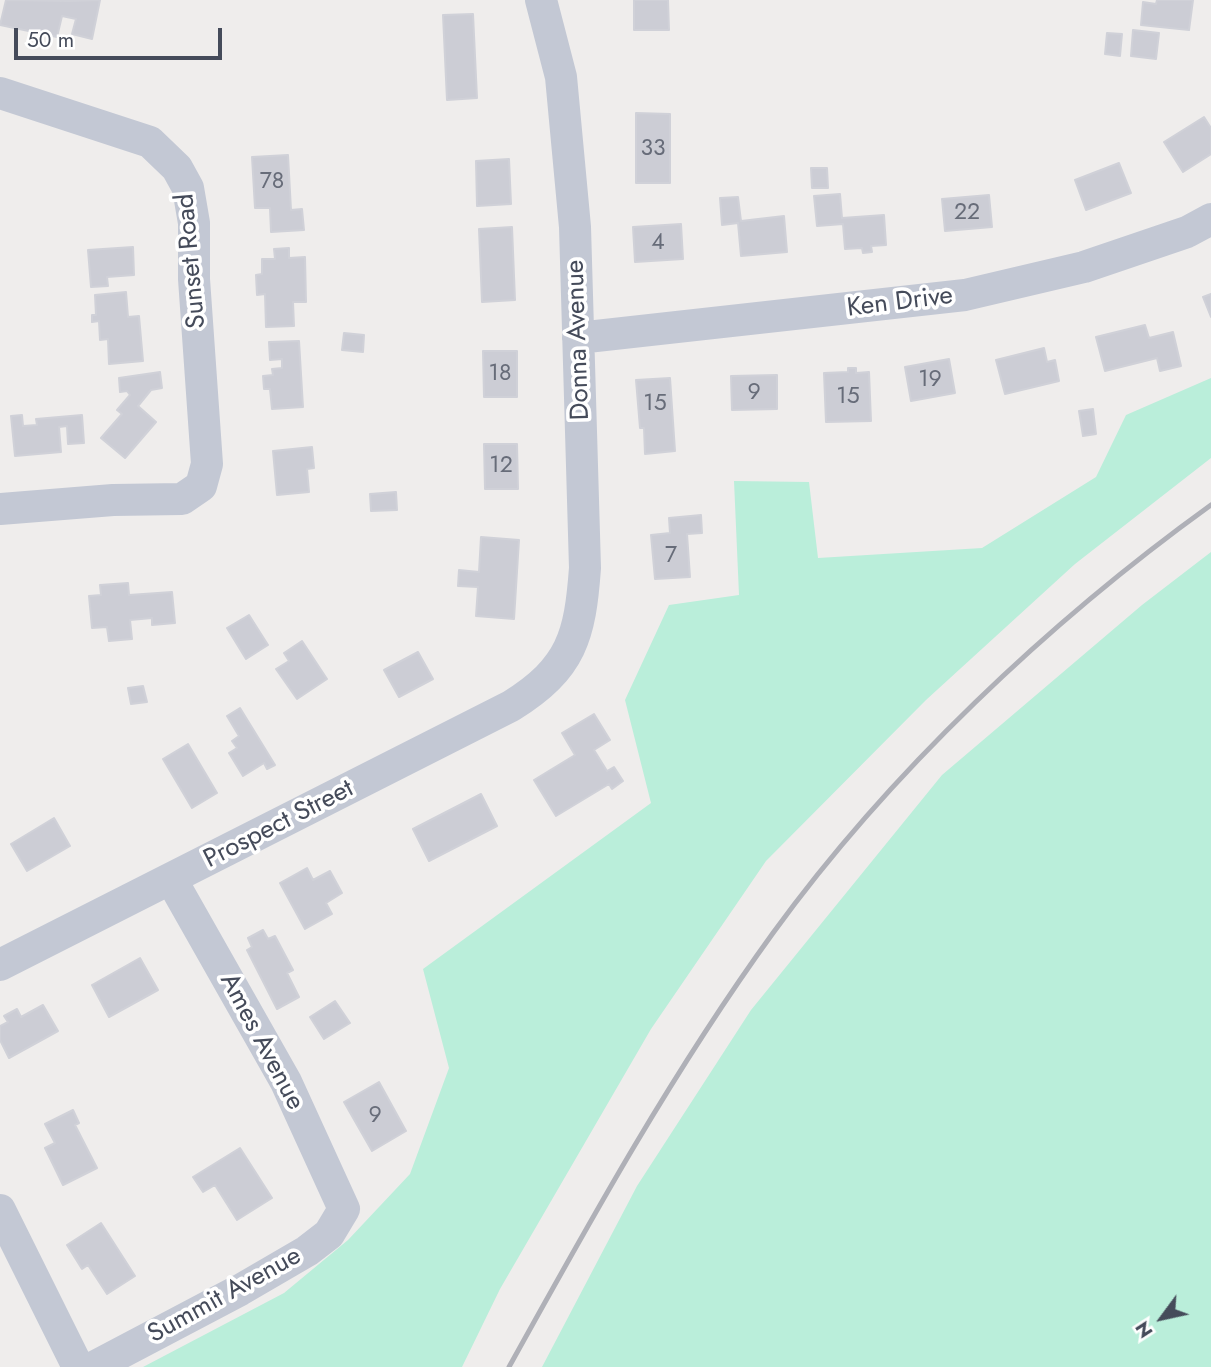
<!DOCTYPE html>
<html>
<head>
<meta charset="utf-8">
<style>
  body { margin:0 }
  #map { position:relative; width:1211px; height:1367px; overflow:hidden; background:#efedec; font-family:Jost,sans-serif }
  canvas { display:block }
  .north { position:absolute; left:1127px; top:1283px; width:70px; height:70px; -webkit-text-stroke:5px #fff; paint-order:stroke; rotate:237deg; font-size:19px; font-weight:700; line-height:28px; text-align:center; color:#454b5a }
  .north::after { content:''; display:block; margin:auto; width:24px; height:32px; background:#454b5a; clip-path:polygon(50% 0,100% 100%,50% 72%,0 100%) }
  .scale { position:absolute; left:14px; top:28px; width:208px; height:32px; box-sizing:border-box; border:4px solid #454b5a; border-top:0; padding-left:9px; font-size:21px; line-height:24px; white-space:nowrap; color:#454b5a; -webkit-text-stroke:5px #fff; paint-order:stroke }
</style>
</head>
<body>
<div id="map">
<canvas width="1211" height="1367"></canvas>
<div class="north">N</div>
<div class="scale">50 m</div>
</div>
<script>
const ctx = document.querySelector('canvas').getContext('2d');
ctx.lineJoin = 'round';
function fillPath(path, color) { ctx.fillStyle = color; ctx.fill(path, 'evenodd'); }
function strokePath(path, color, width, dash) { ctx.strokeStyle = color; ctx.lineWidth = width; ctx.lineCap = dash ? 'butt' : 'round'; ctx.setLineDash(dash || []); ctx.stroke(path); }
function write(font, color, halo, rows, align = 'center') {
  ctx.font = font + ' Jost,sans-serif'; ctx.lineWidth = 7; ctx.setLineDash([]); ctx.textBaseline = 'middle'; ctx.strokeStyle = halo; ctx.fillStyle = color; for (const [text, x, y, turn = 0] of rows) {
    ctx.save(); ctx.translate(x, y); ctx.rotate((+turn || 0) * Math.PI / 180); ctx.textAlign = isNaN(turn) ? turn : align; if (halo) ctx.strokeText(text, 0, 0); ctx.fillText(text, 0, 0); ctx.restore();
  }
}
fillPath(new Path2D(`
  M1211,378V458L1075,564L926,700L766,861L651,1029L500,1289L462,1367H143L284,1293L348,1240L410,1174L449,1068L423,969L651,803L625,700L669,605L739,595L734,481L809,482L818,558L982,548L1096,477L1126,415Z
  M1211,552V1367H542L637,1186L751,1010L942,775L1142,605Z`), '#baeeda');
const building = new Path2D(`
  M6,0L69,1L100,0L92,39L72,34L76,19L62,16L57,37L0,25Z
  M634,0H668L669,30H634Z
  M1157,0H1193L1189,30L1141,25L1143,2L1156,4Z
  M473,14L477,98L447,100L443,15Z
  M1133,30L1159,33L1156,59L1131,56Z
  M1107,33L1122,34L1120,56L1105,54Z
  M636,113L670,114V183H636Z
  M1204,117L1211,128V154L1183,172L1164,142Z
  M288,155L291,210L302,209L304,230L271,232L270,208H255L252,157Z
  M509,159L511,204L477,206L476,161Z
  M1119,163L1131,193L1086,210L1075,180Z
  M811,168H827L828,188H812Z
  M840,194L842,218L884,215L886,245L871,246L872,252L863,253L862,248L845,249L843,224L817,226L814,196Z
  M989,195L992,227L945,231L942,199Z
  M738,197L741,221L784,216L787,252L741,256L738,223L722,225L720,198Z
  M681,224L683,259L635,262L633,227Z
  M512,227L515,300L482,302L479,229Z
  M133,247L134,275L107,277L108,286L91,287L88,250Z
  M289,248V258L305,257L306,302H293L294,326L266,327L265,294L257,295L256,275L262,274V259H275L274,249Z
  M126,292L128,317L139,316L143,361L109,364L108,339L100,340L99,321L92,322V315H96L95,295Z
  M1211,294V317L1203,297Z
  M1145,325L1149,338L1173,332L1181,366L1160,371L1157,358L1105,371L1096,337Z
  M344,333L364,335L363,352L342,350Z
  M299,341L303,407L272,409L270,389H264L263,376L273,375L272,369L282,368V359L270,360L269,342Z
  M1044,348L1047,362L1055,360L1059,381L1005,394L996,360Z
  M483,351H517V397H484Z
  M949,359L955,393L911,401L905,367Z
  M848,368H856V373L869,372L871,421L826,422L824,373L848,372Z
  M160,372L162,388L151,390L138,406L156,422L125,458L101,438L122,414L117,410L130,395L127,391L120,392L119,378Z
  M777,375V409L732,410L731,376Z
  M670,378L675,451L645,454L644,428H640L636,380Z
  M1093,409L1096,434L1083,436L1079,411Z
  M22,415L23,426L37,425L36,419L82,415L84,443L68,444L67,426L59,427L61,452L15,456L11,416Z
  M484,444H517L518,489H485Z
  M312,447L314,468L307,469L309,492L277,495L273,451Z
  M396,492L397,510L371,511L370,494Z
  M701,515L702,533L687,534L690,577L655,579L651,535L670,533L669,518Z
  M481,537L519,540L514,619L476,616L478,587L458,586L459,570L479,572Z
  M128,583L129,595L172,592L175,623L152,625V618L130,620L132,639L109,641L107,627L92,628L89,596L101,595L100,585Z
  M249,615L268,645L246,659L227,628Z
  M302,641L327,679L297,699L276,669L289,661L284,653Z
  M418,652L433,679L399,697L384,670Z
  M143,686L147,702L131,704L128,688Z
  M240,708L275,765L267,769L264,763L243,776L229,753L237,748L232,741L239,736L227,716Z
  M594,714L610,740L594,750L607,771L614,767L623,781L612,789L609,784L556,816L534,780L575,755L562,733Z
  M188,744L217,793L192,808L163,759Z
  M481,794L497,826L429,861L413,829Z
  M54,818L70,846L27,871L11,844Z
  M307,868L313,880L330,871L342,893L326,903L332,914L305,929L280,883Z
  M263,930L268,939L275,936L293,970L287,973L299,997L277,1009L247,950L252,947L248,938Z
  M140,958L158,990L109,1017L92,985Z
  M335,1001L350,1023L324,1039L310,1017Z
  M43,1005L58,1031L9,1058L0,1040V1026L8,1022L4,1016L17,1009L21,1017Z
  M379,1082L406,1131L372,1151L344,1102Z
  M73,1110L79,1123L75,1125L97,1168L63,1185L45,1148L55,1143L45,1124Z
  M240,1148L272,1198L237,1220L215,1185L203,1192L193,1177Z
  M101,1223L135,1276L107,1294L88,1265L82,1269L67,1245Z`);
fillPath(building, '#cccdd5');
strokePath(building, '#d0d1d8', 2);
strokePath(new Path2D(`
  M0,93L150,142L177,168L188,188L194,223V279L207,464L201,486L182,499L113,500L0,509
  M578,338L965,295L1084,267L1187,232L1211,219
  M0,965L511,706C572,668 580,636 585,568L575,227L561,77L541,0
  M0,1210L78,1367
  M94,1367L240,1290L307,1251L329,1234L344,1209L286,1082L171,879`), '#c3c8d4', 32);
strokePath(new Path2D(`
  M509,1367C591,1219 673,1071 773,933C889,773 1050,621 1211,505`), '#afb0b7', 5);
write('23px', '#676c79', null, [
  ["33",653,149],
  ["78",272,182],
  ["22",967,213],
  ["4",658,243],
  ["18",500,374],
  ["19",930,380],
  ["9",754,393],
  ["15",848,397],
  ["15",655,404],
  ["12",501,466],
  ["7",671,556],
  ["9",375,1116]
]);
write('26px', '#454b5a', '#fff', [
  ["Sunset Road",192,261,-95],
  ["Ken Drive",900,303,-7],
  ["Donna Avenue",579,340,-92],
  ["Prospect Street",279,825,-27],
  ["Ames Avenue",261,1042,62],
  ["Summit Avenue",225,1296,-29]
]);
</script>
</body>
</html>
